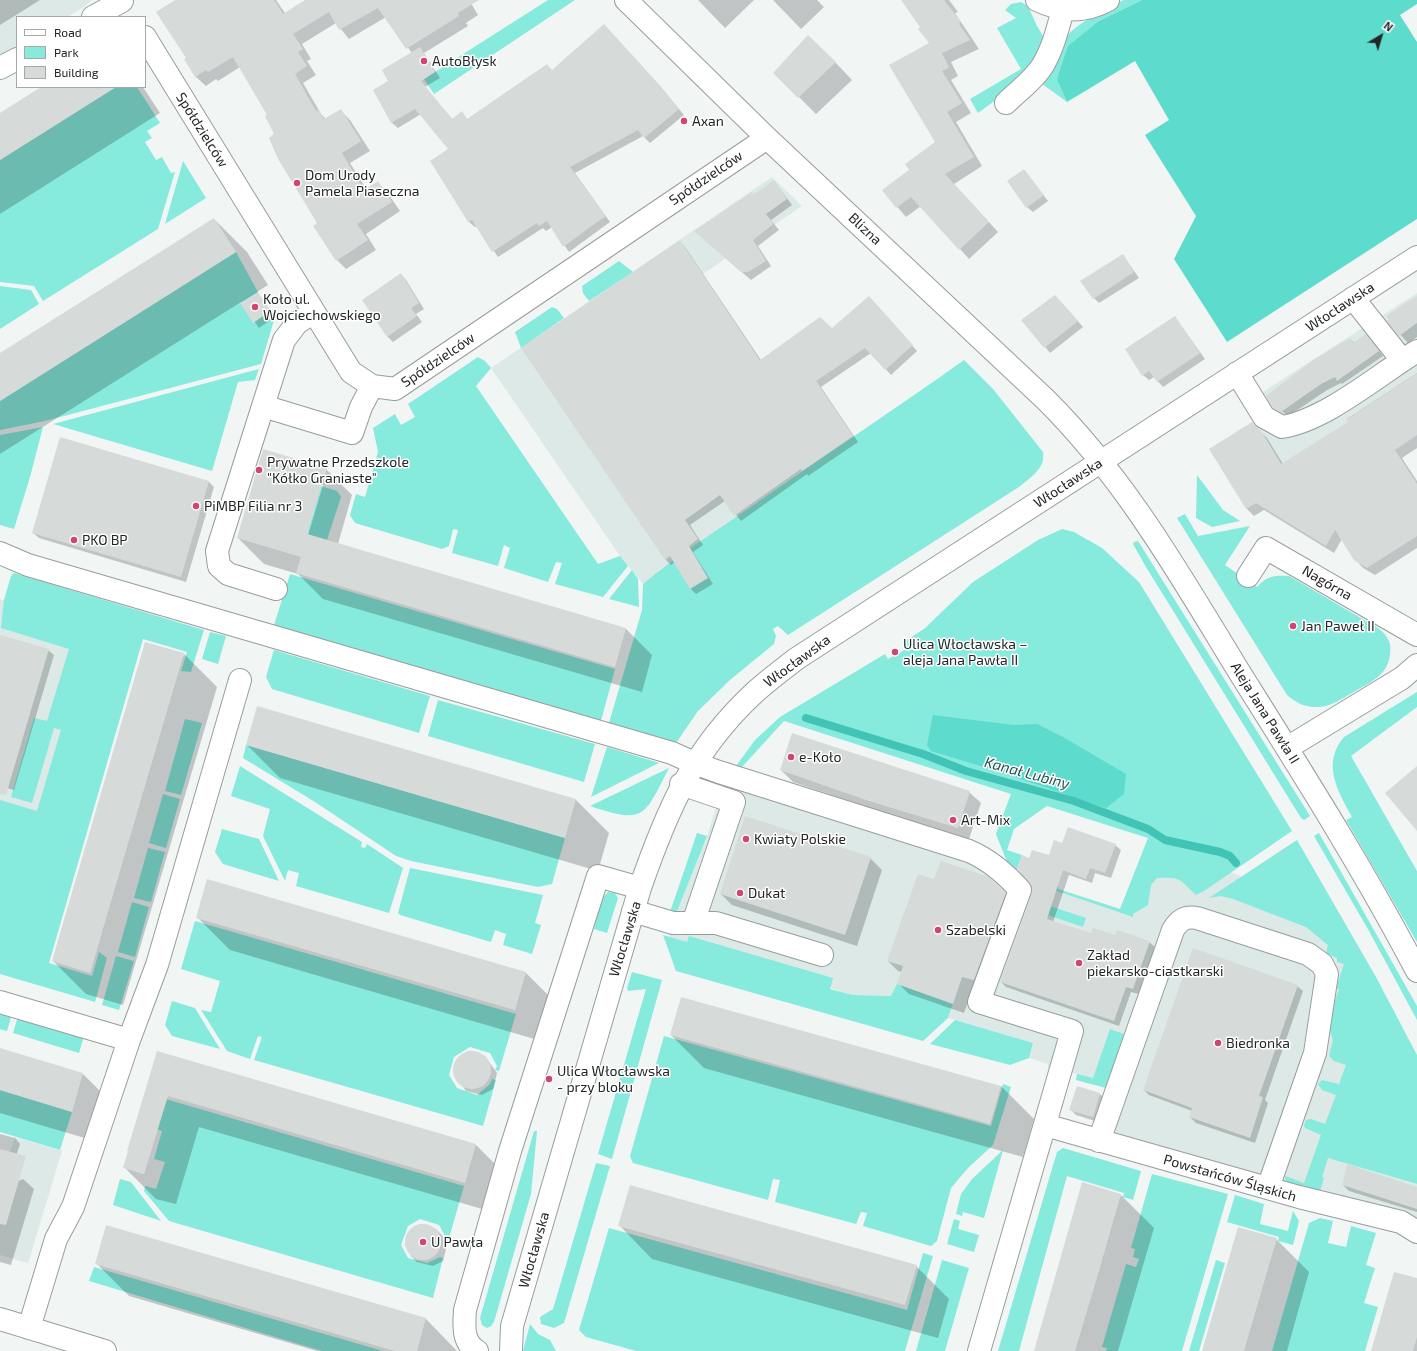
<!DOCTYPE html>
<html>
<head>
<meta charset="utf-8">
<style>
  body { margin:0 }
  #map { position:relative; width:1417px; height:1351px; overflow:hidden; background:#f1f6f5; font-family:"Exo 2",sans-serif }
  canvas { display:block }
  .legend { position:absolute; left:16px; top:16px; width:130px; height:72px; box-sizing:border-box; background:#fff; border:1px solid #a7a8a8; margin:0; padding:5px 7px; list-style:none; font-size:12px; color:#242525 }
  .legend li { display:flex; align-items:center; gap:8px; height:20px }
  .legend b { width:20px; border:1px solid #a7a8a8 }
  .north { position:absolute; left:1361px; top:16px; width:40px; height:40px; -webkit-text-stroke:3px #fff; paint-order:stroke; rotate:38deg; font-size:11px; font-weight:700; line-height:16px; text-align:center; color:#242525 }
  .north::after { content:''; display:block; margin:auto; width:14px; height:18px; background:#242525; clip-path:polygon(50% 0,100% 100%,50% 72%,0 100%) }
</style>
</head>
<body>
<div id="map">
<canvas width="1417" height="1351"></canvas>
<ul class="legend">
<li><b style="height:5px;background:#fff"></b>Road</li>
<li><b style="height:11px;background:#86eadd"></b>Park</li>
<li><b style="height:11px;background:#d6dbda"></b>Building</li>
</ul>
<div class="north">N</div>
</div>
<script>
const ctx = document.querySelector('canvas').getContext('2d');
ctx.lineJoin = 'round';
function fillPath(path, color) { ctx.fillStyle = color; ctx.fill(path, 'evenodd'); }
function strokePath(path, color, width, dash) { ctx.strokeStyle = color; ctx.lineWidth = width; ctx.lineCap = dash ? 'butt' : 'round'; ctx.setLineDash(dash || []); ctx.stroke(path); }
function write(font, color, halo, rows, align = 'center') {
  ctx.font = font + ' "Exo 2",sans-serif'; ctx.lineWidth = 3; ctx.setLineDash([]); ctx.textBaseline = 'middle'; ctx.strokeStyle = halo; ctx.fillStyle = color; for (const [text, x, y, turn = 0] of rows) {
    ctx.save(); ctx.translate(x, y); ctx.rotate((+turn || 0) * Math.PI / 180); ctx.textAlign = isNaN(turn) ? turn : align; if (halo) ctx.strokeText(text, 0, 0); ctx.fillText(text, 0, 0); ctx.restore();
  }
}
fillPath(new Path2D(`
  M0,0H92L84,7L67,17H17V46L0,56Z
  M772,177L802,206L703,274L824,455L665,566L643,584L620,556L491,368Z
  M1417,293V401L1292,480L1244,404Z
  M0,599L103,629L0,974Z
  M725,780L1058,886V889L1120,909L1149,837L1247,879L1291,900L1357,976L1365,1169L1417,1184V1221L1087,1130L1093,1124L1106,1088L1076,1080L1077,1074L1048,1068V1064L1029,1058L1033,1043L948,1018L953,1004L891,996L853,995L668,940L676,914L707,836Z
  M15,1137L62,1151L28,1263L0,1255V1208L10,1152Z`), '#dce9e7');
fillPath(new Path2D(`
  M548,0H575L434,94L424,79Z
  M1124,0H1142L1099,21L1057,78L1067,102L1038,81C1045,69 1051,55 1060,44C1075,23 1102,11 1124,0Z
  M1021,2L1028,6L1037,26L1046,41L1043,54L1012,88L978,113L970,99L1021,69L997,28L1016,18L1005,10L1011,4Z
  M116,87H137L160,123L147,131L152,138L145,142L156,160L162,157L171,173L175,172L158,229L43,301L34,286L0,282V160Z
  M183,161L206,198L165,224Z
  M236,252L258,292L253,323L270,311L275,317L261,364L45,421L0,430V401Z
  M619,261L633,272L589,301L583,293L582,286Z
  M0,286L31,290L39,304L0,329Z
  M552,307L557,309L564,318L521,348L515,332Z
  M478,357L485,361L491,368L476,386L598,564L620,556L628,566L603,597L555,584L562,563L556,562L548,582L504,568L510,548L504,545L498,566L452,553L458,530L453,529L449,546L442,549L355,523L350,515L356,494L365,497L378,452L373,428L395,414L401,425L415,417L408,404Z
  M964,360L993,389L1043,452C1046,468 1030,478 1019,487L788,635L778,626L773,629L776,636L774,644L730,680L698,711L676,743L609,723L642,610L643,584C676,556 713,533 749,508C820,458 893,411 964,360Z
  M259,369L255,380L238,382L212,471L53,424Z
  M43,427L30,477L14,529L0,525V435Z
  M1197,475L1223,510L1240,521L1212,527L1196,518Z
  M321,486L337,491L341,497L327,540L307,534Z
  M1185,514L1198,536L1250,526L1225,565L1257,587C1266,576 1275,575 1289,576L1378,628C1387,635 1392,642 1390,654C1388,676 1369,683 1352,693C1340,700 1329,708 1315,707C1304,707 1295,702 1287,695L1177,518Z
  M1062,529L1074,532L1102,548L1139,582L1292,831L1204,891L1196,895C1179,879 1182,877 1157,878L1151,885L1148,905L1133,914V917L1016,877L1005,857L996,834L1011,794L784,721L742,767L736,766L755,740L780,717L885,654L888,659L906,649L902,643L924,629L973,582L1038,540ZM1047,806L1148,838L1120,909L1058,889V886L1016,872L1022,855L1007,850L1014,829Z
  M1138,541L1310,816L1304,820L1301,818L1146,567L1133,544L1134,542Z
  M632,570L638,579L639,607L609,599Z
  M14,573L204,630L191,672L181,671L187,652L143,639L49,963L92,976L99,952L107,958L95,1002L0,974V800L37,811L61,730L54,728L32,803L11,797L34,718L47,721L69,649L1,628L4,600L11,576Z
  M290,574L615,669L601,721L274,625Z
  M210,632L226,636L218,664L202,659Z
  M274,650L430,696L419,733L272,689L266,677Z
  M1417,692V707L1351,756L1417,871V942L1346,820L1352,817C1338,792 1321,763 1344,737Z
  M438,700L595,744L584,782L428,736Z
  M185,719L202,723L181,795L165,791Z
  M246,745L565,838L552,884L538,887L411,861L396,856L315,802L243,758Z
  M607,747L659,763L591,797Z
  M240,766L362,842L361,847L365,848L367,844L403,868L389,913L296,886L299,873L288,870L285,881L263,836L270,809L231,796Z
  M669,768C644,816 646,825 590,806Z
  M163,794L180,799L166,848L149,843Z
  M222,829L259,839L279,881L223,864L215,852Z
  M697,833L707,836L676,914L670,912Z
  M1319,833L1417,1006V1020L1369,931L1314,836Z
  M1297,840L1376,977L1417,1055V1184L1328,1158L1322,1177L1324,1178L1319,1194L1286,1183L1285,1176L1304,1183L1321,1135L1305,1128L1304,1125L1306,1120L1311,1119L1325,1124L1336,1095L1322,1090L1318,1084L1322,1080L1339,1084L1346,1065L1334,1061L1329,1056L1333,1040L1327,1023L1339,989L1336,988L1344,964L1337,962V958L1326,953L1328,945L1306,927L1233,899L1221,896L1209,898Z
  M148,848L165,852L151,902L134,898Z
  M410,868L543,895L535,923L541,925L532,954L503,945L506,934L495,930L491,942L400,915L398,913Z
  M608,892L615,893L618,898L607,933L594,929L602,898Z
  M132,902L149,907L135,957L118,952Z
  M1041,903L1086,918L1083,927L1030,909Z
  M195,921L516,1014L499,1071L495,1070L497,1066L490,1053L470,1047L454,1057L449,1075L457,1088L477,1095L490,1084L492,1079L496,1080L483,1126L254,1060L262,1037L258,1036L250,1059L227,1051L201,1010L211,1012L220,981L181,969Z
  M663,935L687,942L689,936L833,978L830,989L853,995L891,996L897,984L953,1004L948,1018L923,1041L676,971Z
  M116,956L134,961L119,1010L102,1005Z
  M632,972L662,980L612,1159L598,1154L646,989L628,991L627,988Z
  M172,1001L195,1008L220,1049L172,1036L165,1025Z
  M0,1011L12,1014L7,1031L0,1029Z
  M18,1016L84,1036L79,1053L13,1033Z
  M955,1020L1033,1043L1029,1058L1010,1065L930,1044Z
  M1110,1029L1124,1034L1106,1088L1076,1080L1077,1074L1093,1078Z
  M664,1036L991,1126L1003,1084L1011,1087L993,1145L968,1168L951,1188L937,1241L931,1246L863,1226L867,1213L861,1212L856,1224L775,1202L780,1180L773,1179L768,1200L633,1163L630,1156Z
  M0,1090L72,1112L60,1150L0,1132Z
  M145,1093L464,1186L447,1245H444L446,1238L439,1225L420,1219L408,1226L401,1245L408,1258L427,1263L440,1257L443,1258L433,1298L169,1221L144,1191L145,1186L156,1189L165,1162L154,1159L162,1131L137,1123Z
  M534,1131H537L531,1194L494,1322L491,1326L487,1328L482,1325L480,1318Z
  M1063,1148L1141,1171L1133,1200L1123,1197L1124,1193L1067,1176L1019,1351H998L1057,1152Z
  M1003,1150L984,1218L963,1212L962,1216L956,1214L961,1194L972,1179Z
  M596,1163L610,1166L564,1323L554,1328L541,1324L540,1317L553,1309Z
  M1152,1174L1228,1194L1182,1351H1106L1107,1348L1102,1347L1126,1264L1136,1267L1139,1259L1133,1257L1135,1249L1131,1248Z
  M120,1179L131,1182L161,1221L113,1205Z
  M1235,1195L1264,1204L1260,1224L1288,1231L1293,1211L1299,1221L1293,1245L1278,1241L1279,1237L1227,1222Z
  M1320,1218L1333,1221L1328,1243L1346,1247L1351,1226L1376,1233L1366,1265L1375,1268L1364,1303L1378,1307L1365,1351H1272L1309,1223Z
  M954,1219L960,1221L958,1229L979,1235L974,1252L947,1244Z
  M609,1228L907,1310L923,1253L933,1256L905,1351H636L586,1337L579,1330Z
  M942,1260L969,1268L945,1351H916Z
  M1216,1260L1225,1263L1199,1351H1189Z
  M94,1267L383,1351H322L89,1281Z
  M530,1324L538,1334L550,1340L556,1351H523Z`), '#86eadd');
fillPath(new Path2D(`
  M1142,0H1417V4L1400,15L1417,42V219L1227,342L1174,259L1196,216L1145,135L1169,120L1135,61L1067,102L1057,79L1068,46L1099,21Z
  M933,715L1014,725L1037,724L1063,737L1126,774L1124,794L1106,808L1000,772L931,751L927,745Z`), '#5ddbcd');
fillPath(new Path2D(`
  M0,0H40L0,25Z
  M176,0H276L285,13L307,0H469L478,15L466,23L468,26L424,53L440,78L425,87L453,120L462,113L468,120L553,71L609,31L660,86L684,115L650,143L643,136L575,173L610,222L569,252L552,227L546,231L543,228L498,257L477,226L475,227L469,222L432,161L450,150L421,114L398,128L392,123L374,90L389,81L412,53L386,17L349,39L336,23L302,44L311,59L307,61L316,75L303,83L321,114L326,119L341,111L350,120L370,151L350,163L367,190L378,183L387,192L400,211L366,234L376,250L346,269L337,260L276,135L268,115L240,67L218,81L216,79L206,86L196,77L186,59L188,58Z
  M698,0H754L725,28Z
  M773,0H817L824,7L801,29Z
  M918,0H949L958,12L955,13L979,49L951,62L958,76L951,80L971,113L956,122L982,166L954,184L998,232L969,259L921,206L906,217L883,190L911,170L936,143L930,44L922,28Z
  M835,62L852,80L816,114L775,73Z
  M43,87H143L160,113L0,214V114Z
  M1024,170L1048,201L1033,212L1027,207Z
  M774,181L792,205L771,220L779,230L758,246L771,266L751,280L701,236Z
  M214,219L247,252L268,285L257,292L275,317L259,328L241,302L0,454V354Z
  M680,242L685,247L761,360L832,329L874,303L917,351L891,375L871,353L821,387L858,442L808,476L807,474L741,521L725,501L690,525L703,545L693,552L713,584L696,594L691,589L675,562L671,565L666,560L522,348Z
  M1123,255L1139,278L1099,303L1094,298Z
  M401,274L406,280L424,309L416,314L422,322L393,342L387,336Z
  M1417,297V337L1408,343L1388,321Z
  M1061,302L1083,327L1050,353L1023,320Z
  M1175,317L1205,359L1163,387L1154,377L1149,380L1143,375Z
  M1350,339L1354,343L1371,341L1383,356L1342,384L1341,383L1327,390L1287,417L1280,413L1279,412L1285,415L1286,414L1276,408Z
  M1417,373V448L1402,458L1417,481V548L1375,575L1363,568L1355,559L1342,539L1334,553L1264,510L1254,516L1247,509L1210,449L1252,423L1267,438L1283,464L1349,422L1347,419Z
  M61,438L209,482L214,487L186,582L39,538L33,533Z
  M326,469L352,495L338,544L626,629L652,655L642,692L323,599L298,574L264,564L238,538ZM321,485H323L307,539H305Z
  M0,643L48,650L54,655L14,790L0,786Z
  M184,654L217,687L123,1005L86,994L53,961Z
  M258,708L576,800L609,833L598,871L280,778L247,745Z
  M781,770L969,792L981,803L969,839L882,812L793,782Z
  M1062,845H1115L1121,850L1111,878L1095,873L1092,883L1069,875L1053,922L1091,935L1149,942L1155,947L1139,994L1131,992L1119,1026L1006,987L1001,982L1033,894L1030,859L1050,857Z
  M870,858L882,870L857,946L732,905L721,894Z
  M208,880L526,973L559,1006L548,1043L230,950L197,917Z
  M935,881L1005,894L1016,904L973,987L964,1013L909,994L898,983L902,972L898,971L888,961Z
  M1297,986L1303,991L1265,1100L1268,1103L1255,1143L1196,1123L1190,1117L1192,1111L1149,1095L1144,1090Z
  M671,1035L1001,1086L1034,1119L1023,1157L704,1068Z
  M0,1049L83,1074L116,1107L105,1144L0,1113Z
  M469,1051L485,1056L497,1073L493,1089L482,1095L466,1091L454,1074L459,1057Z
  M157,1052L476,1145L507,1176L496,1213L199,1127L176,1204L156,1199L125,1168Z
  M1100,1094L1105,1099L1098,1122L1076,1115L1070,1109Z
  M0,1134L15,1138L20,1144L13,1165L0,1162Z
  M23,1179L34,1189L11,1265L0,1262V1189Z
  M1343,1185L1417,1188V1212L1349,1191Z
  M1121,1195L1154,1228L1118,1351H1035Z
  M420,1224L436,1229L442,1235L447,1245L443,1261L433,1266L417,1262L411,1256L405,1245L410,1230Z
  M620,1226L916,1266L949,1299L938,1338L652,1259Z
  M1276,1239L1309,1272L1287,1351H1203Z
  M96,1263L426,1319L457,1351H317L129,1296Z
  M1417,1279V1351H1372Z`), '#0003');
strokePath(new Path2D(`
  M806,718L923,754L966,771L1074,801L1148,829L1165,840L1220,852L1230,856L1236,863`), '#41c4b6', 8);
fillPath(new Path2D(`
  M175,0H274L283,14L305,0H479L458,13L459,16L406,49L378,8L339,30L329,12L293,34L303,49L298,52L307,66L295,74L316,111L318,110L324,119L341,109L361,141L342,153L364,190L378,181L392,202L357,224L368,240L336,261L313,226L317,223L278,159L269,138L274,134L265,116L267,115L233,57L208,72L206,70L195,77L184,59L186,58L156,12Z
  M901,0H944L961,22L959,24L970,40L942,53L949,67L942,71L962,103L947,112L974,157L945,174L989,222L959,250L911,197L896,208L882,190L909,170L905,164L935,142L889,65L929,43L918,29L920,27Z
  M604,24L655,80L679,109L644,138L638,130L570,167L606,216L593,225L563,247L547,221L539,226L537,223L492,252L472,220L468,222L430,161L448,149L415,109L391,123L373,90L388,81L382,70L420,47L435,72L421,81L452,119L462,111L467,119L547,64L552,70Z
  M808,35L836,62L798,98L773,73Z
  M41,87H116L0,160V113Z
  M1024,169L1044,195L1026,208L1007,181Z
  M774,180L787,199L766,214L774,224L753,240L766,261L748,272H741L694,231L752,192L753,195Z
  M214,218L236,252L0,401V353Z
  M680,240L760,360L820,317L832,328L869,296L913,345L885,370L865,348L816,381L853,436L802,471L801,469L734,516L720,495L685,520L698,539L689,546L708,578L690,589L670,556L665,560L521,348Z
  M1123,254L1134,272L1093,299L1080,281Z
  M401,273L419,303L411,308L417,316L387,337L362,300Z
  M258,292L270,311L253,323L240,303Z
  M1055,295L1078,321L1044,348L1021,320Z
  M1417,296V323L1399,336L1387,321L1389,320L1386,316Z
  M1175,316L1200,353L1157,382L1149,371L1142,376L1125,349Z
  M1366,334L1379,351L1337,381L1335,377L1321,384L1281,412L1273,408L1266,396L1313,360L1350,338L1353,343Z
  M1417,373V435L1395,450L1417,484V536L1367,568L1354,560L1335,530L1326,546L1256,503L1246,509L1209,449L1252,422L1260,429L1281,464L1348,422L1346,420Z
  M60,437L209,481L181,577L32,533Z
  M263,449L327,468L307,534L626,628L615,667L296,573L301,557L237,538Z
  M0,635L49,649L6,795L0,794Z
  M145,642L184,653L90,973L52,961Z
  M257,706L576,799L565,838L246,745Z
  M792,733L970,791L958,828L869,801L780,770Z
  M1417,766V831L1385,793Z
  M745,816L871,857L845,935L720,894Z
  M1068,827L1116,844L1105,873L1090,868L1086,879L1063,870L1047,919L1091,933L1093,928L1115,935L1117,930L1150,941L1133,989L1126,987L1114,1021L1000,982L1032,894V888L1029,882L1017,869L1022,855L1029,858L1032,850L1049,855L1054,840L1062,843Z
  M941,861L989,877L1006,893L974,980L962,977L953,1004L897,984L903,966L887,961L918,874L934,879Z
  M207,879L526,972L515,1010L196,918Z
  M1193,948L1298,985L1259,1096L1263,1097L1250,1138L1189,1117L1192,1108L1143,1090Z
  M681,997L1001,1086L990,1124L670,1035Z
  M0,1048L83,1073L72,1112L0,1090Z
  M453 1070a19 19 0 1 1 38 0a19 19 0 1 1-38 0Z
  M157,1051L476,1144L465,1183L168,1096L144,1174L123,1168L128,1151H127Z
  M1077,1086L1100,1093L1093,1117L1069,1110Z
  M0,1149L26,1156L6,1225L0,1224Z
  M1347,1164L1417,1187V1209L1342,1185Z
  M1082,1182L1121,1194L1098,1274L1075,1351H1034Z
  M630,1185L917,1265L905,1305L618,1226Z
  M405 1242a18 18 0 1 1 36 0a18 18 0 1 1-36 0Z
  M106,1225L426,1318L417,1351H395L95,1264Z
  M1238,1227L1277,1238L1269,1265L1244,1351H1202Z
  M1394,1272L1417,1278V1337L1413,1351H1371Z`), '#d6dbda');
const minor = new Path2D(`
  M626,0L767,138L1045,399C1125,478 1180,575 1238,670C1300,769 1363,868 1417,971
  M1037,0C1062,12 1084,13 1108,0
  M93,17L122,1
  M145,37L351,372L372,386L395,389L767,138
  M0,68L17,59
  M1006,103C1018,91 1034,80 1043,65C1053,48 1058,28 1063,9
  M1353,298L1402,360
  M1237,373L1264,417L1282,427C1326,420 1378,375 1417,351
  M263,406L352,433L361,407L372,386
  M0,553L28,565L672,753L694,763L719,772L969,851C990,860 1005,873 1020,890L979,1002L1072,1031L979,1351
  M1248,576L1266,548L1417,635
  M276,589L228,574L219,566L217,551L284,340L297,323L314,312
  M1287,748L1402,678L1417,665
  M681,784L734,802L693,923
  M633,911L673,923H716L822,955
  M0,1002L129,1040
  M1045,1125L1299,1197L1401,1222L1417,1232
  M1099,1141L1173,930C1179,920 1185,916 1197,918L1308,954L1322,964L1327,974L1315,1053L1268,1188
  M0,1319L105,1351
  M29,1328L56,1239L73,1207L129,1040L157,965L240,680
  M477,1351C462,1342 464,1325 465,1310L510,1151L598,876L640,888
  M511,1351L512,1326L640,888C667,810 692,751 754,693C767,681 782,670 796,659L1417,257`);
strokePath(minor, '#989d9c', 24);
strokePath(minor, '#fff', 22);
for (const [x, y, r, color] of [
  [424,61,4,"#d24471"],
  [684,121,4,"#d24471"],
  [297,183,4,"#d24471"],
  [255,307,4,"#d24471"],
  [259,470,4,"#d24471"],
  [196,506,4,"#d24471"],
  [74,540,4,"#d24471"],
  [1293,626,4,"#d24471"],
  [895,652,4,"#d24471"],
  [791,757,4,"#d24471"],
  [953,820,4,"#d24471"],
  [746,839,4,"#d24471"],
  [740,893,4,"#d24471"],
  [938,930,4,"#d24471"],
  [1079,963,4,"#d24471"],
  [1218,1043,4,"#d24471"],
  [549,1079,4,"#d24471"],
  [423,1242,4,"#d24471"]
]) { const dot = new Path2D(); dot.arc(x, y, r, 0, 2 * Math.PI); ctx.fillStyle = color; ctx.fill(dot); strokePath(dot, '#fff', 1.5); }
write('14px', '#242525', '#fff', [
  ["AutoBłysk",432,61],
  ["Axan",692,121],
  ["Dom Urody",305,175],
  ["Pamela Piaseczna",305,191],
  ["Koło ul.",263,299],
  ["Wojciechowskiego",263,315],
  ["Prywatne Przedszkole",267,462],
  ["\"Kółko Graniaste\"",267,478],
  ["PiMBP Filia nr 3",204,506],
  ["PKO BP",82,540],
  ["Jan Paweł II",1301,626],
  ["Ulica Włocławska –",903,644],
  ["aleja Jana Pawła II",903,660],
  ["e-Koło",799,757],
  ["Art-Mix",961,820],
  ["Kwiaty Polskie",754,839],
  ["Dukat",748,893],
  ["Szabelski",946,930],
  ["Zakład",1087,955],
  ["piekarsko-ciastkarski",1087,971],
  ["Biedronka",1226,1043],
  ["Ulica Włocławska",557,1071],
  ["- przy bloku",557,1087],
  ["U Pawła",431,1242]
], 'left');
write('14px', '#242525', '#fff', [
  ["Spółdzielców",202,130,58],
  ["Spółdzielców",706,178,-34],
  ["Blizna",865,229,43],
  ["Włocławska",1340,307,-33],
  ["Spółdzielców",438,360,-34],
  ["Włocławska",1068,483,-33],
  ["Nagórna",1327,583,30],
  ["Włocławska",797,661,-36],
  ["Aleja Jana Pawła II",1265,713,58],
  ["Włocławska",625,939,-73],
  ["Powstańców Śląskich",1230,1178,16],
  ["Włocławska",534,1250,-74]
]);
write('italic 15px', '#1f544e', '#fff', [
  ["Kanał Lubiny",1027,773,15]
]);
</script>
</body>
</html>
